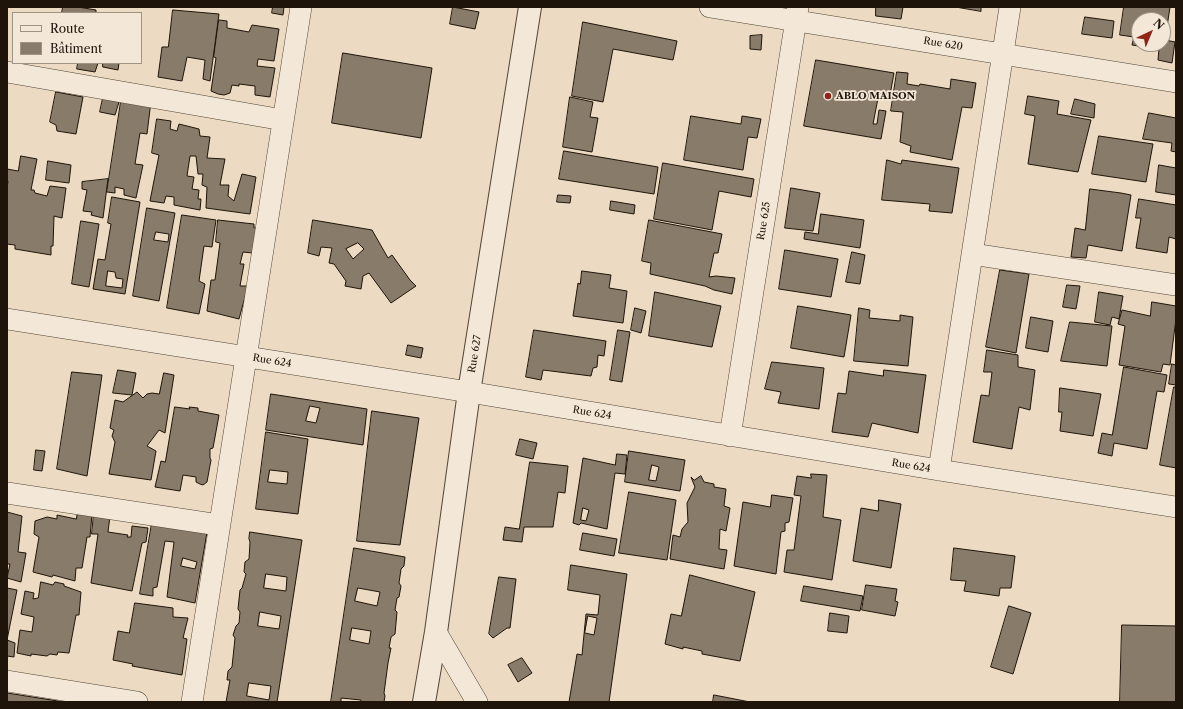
<!DOCTYPE html>
<html>
<head>
<meta charset="utf-8">
<style>
  body { margin:0 }
  #map { position:relative; width:1183px; height:709px; overflow:hidden; background:#ecdac2; font-family:"Libre Caslon Text",serif }
  canvas { display:block }
  .frame { position:absolute; inset:0; border:8px solid #1e1409; pointer-events:none }
  .legend { position:absolute; left:12px; top:12px; width:130px; height:52px; box-sizing:border-box; background:#f3e7d7; border:1px solid #9e9385; margin:0; padding:5px 7px; list-style:none; font-size:12px; color:#1e1409 }
  .legend li { display:flex; align-items:center; gap:8px; height:20px }
  .legend b { width:20px; border:1px solid #9e9385 }
  .north { position:absolute; left:1131px; top:12px; width:40px; height:40px; box-sizing:border-box; background:#f3e7d7; border:1px solid #9e9385; border-radius:50%; rotate:44deg; font-size:11px; font-weight:700; line-height:16px; text-align:center; color:#1e1409 }
  .north::after { content:''; display:block; margin:auto; width:14px; height:18px; background:#8f2418; clip-path:polygon(50% 0,100% 100%,50% 72%,0 100%) }
</style>
</head>
<body>
<div id="map">
<canvas width="1183" height="709"></canvas>
<div class="frame"></div>
<ul class="legend">
<li><b style="height:5px;background:#f3e7d7"></b>Route</li>
<li><b style="height:11px;background:#897b69"></b>Bâtiment</li>
</ul>
<div class="north">N</div>
</div>
<script>
const ctx = document.querySelector('canvas').getContext('2d');
ctx.lineJoin = 'round';
function fillPath(path, color) { ctx.fillStyle = color; ctx.fill(path, 'evenodd'); }
function strokePath(path, color, width, dash) { ctx.strokeStyle = color; ctx.lineWidth = width; ctx.lineCap = dash ? 'butt' : 'round'; ctx.setLineDash(dash || []); ctx.stroke(path); }
function write(font, color, halo, rows, align = 'center') {
  ctx.font = font + ' "Libre Caslon Text",serif'; ctx.lineWidth = 3.5; ctx.setLineDash([]); ctx.textBaseline = 'middle'; ctx.strokeStyle = halo; ctx.fillStyle = color; for (const [text, x, y, turn = 0] of rows) {
    ctx.save(); ctx.translate(x, y); ctx.rotate((+turn || 0) * Math.PI / 180); ctx.textAlign = isNaN(turn) ? turn : align; if (halo) ctx.strokeText(text, 0, 0); ctx.fillText(text, 0, 0); ctx.restore();
  }
}
const building = new Path2D(`
  M63,7H78L96,10V13H62Z
  M273,7H284L283,15L272,13Z
  M453,7L479,12L475,29L450,24Z
  M876,7H903L901,19L876,16Z
  M956,7H981V11Z
  M1124,7H1170L1165,40L1175,42L1172,63L1158,60L1159,49L1132,45L1134,37L1120,35ZM1139,20H1163V44H1139Z
  M173,10L219,14L210,81L203,79L205,60L187,57L182,81L158,77L162,47H168Z
  M1085,17L1114,21L1112,38L1082,34Z
  M219,20L227,21V28L249,32L252,25L279,29L274,61L258,59L257,66L275,68L270,97L255,95V86L239,84V86L232,85L230,93L224,95L218,94L211,91L216,58L214,57Z
  M583,22L677,41L673,60L613,49L603,102L572,96Z
  M762,35L761,50L750,49V36Z
  M343,53L432,68L421,138L332,123Z
  M816,60L894,73L890,95L879,93L873,124H877L879,110L886,111L881,139L804,126Z
  M78,63H98L95,72L77,69Z
  M103,63H119L118,70L103,67Z
  M897,72L908,73L907,84L919,86L920,84L950,89L951,79L976,83L972,108L962,107L952,160L910,152L911,146L900,142L903,112L891,111Z
  M56,92L83,97L76,134L57,131L56,125L50,122Z
  M122,95L151,101L147,134L140,133L135,164L143,165L136,198L124,195V189L115,187V193L107,192Z
  M1028,96L1059,101L1057,114L1091,120L1078,172L1028,164L1035,116L1025,114Z
  M570,97L593,102L590,117L598,118L592,152L563,147Z
  M103,98L119,102L115,115L100,112Z
  M1075,99L1095,104L1094,118L1071,114Z
  M1149,113L1176,118V152L1171,151L1172,143L1143,139Z
  M691,116L741,124L742,116L761,119L757,138L748,137L743,170L684,160Z
  M157,119L171,121L170,129L177,131L179,124L199,129L200,136L210,137L207,158L225,159L220,185H229L228,196L234,201L242,174L256,177L250,214L206,208L207,187L202,185L203,174H198L196,156H190L187,176L194,177L192,189L199,190L198,199H201L200,210L174,205V197L166,196L164,203L150,201L159,155L152,153Z
  M1099,136L1153,144L1146,182L1092,174Z
  M564,151L658,167L654,194L559,179Z
  M21,156L37,159L31,190H34L35,193L47,196L50,186L66,188L62,218L54,216L53,246H51V255L15,249V245L7,244V189L8,181H7V169L18,171Z
  M887,160L901,164L902,160L959,168L952,213L929,211L930,204L882,200Z
  M48,161L71,165L69,183L46,180Z
  M663,163L754,179L751,197L719,191L712,230L654,219Z
  M1159,165L1176,168V195L1156,192Z
  M108,179L103,218L91,215L92,212L83,211L87,190L82,189V182Z
  M791,188L820,193L813,231L785,228Z
  M1090,189L1121,193L1131,195L1122,251L1088,245L1086,258L1071,257L1075,228L1085,230Z
  M558,195L571,196L570,203L557,202Z
  M112,197L140,202L125,294L93,289L98,259L105,260L111,224L108,223ZM108,271L115,272L116,278L123,279L122,288L106,286Z
  M1139,199L1176,205V239L1169,237L1167,253L1136,248L1141,218H1136Z
  M611,201L635,205L634,214L610,210Z
  M147,208L175,213L159,301L133,296ZM156,232L169,234L168,242L154,240Z
  M821,214L864,220L860,248L804,239L805,232L818,234Z
  M182,215L216,220L212,247L204,246L199,281L205,284L199,314L167,308Z
  M218,220L254,224V228H257L252,253L243,252L240,264H244L240,286H248L239,319L207,311L211,280H215L220,243L216,242Z
  M313,220L372,230L388,258L392,255L410,280L416,286L391,303L369,273L363,276L361,289L345,286L346,281L334,264L329,263L332,248L321,247L319,256L308,253ZM358,243L364,249L353,259L346,249Z
  M649,220L722,234L718,253H714L709,277L716,276L735,278L732,294L714,290L705,286L650,274L651,263L642,261Z
  M81,221L99,224L89,287L72,284Z
  M785,250L838,259L831,297L779,289Z
  M852,252L865,255L860,284L846,282Z
  M1000,270L1029,274L1016,353L986,347Z
  M582,271L611,275L609,288L627,291L623,323L573,316L578,283L580,284Z
  M1067,285L1080,286L1076,309L1063,307Z
  M655,292L721,306L712,347L649,336Z
  M1099,292L1123,296L1119,319L1112,317L1110,325L1095,322Z
  M1152,302L1176,306V319L1170,365L1163,364L1161,372L1119,365L1125,326L1118,324L1122,310L1150,316Z
  M798,306L851,315L844,357L791,348Z
  M635,308L646,311L641,333L631,330Z
  M859,308L870,310L869,318L900,321V315L913,317L908,366L854,361Z
  M1031,317L1053,321L1048,352L1026,348Z
  M1070,322L1112,326L1107,366L1061,361Z
  M534,330L606,341L604,356L598,355L597,367L593,368L591,376L543,370L541,380L526,377Z
  M618,330L630,332L622,382L610,380Z
  M408,345L423,348L421,358L406,355Z
  M987,350L1018,355V367L1035,370L1030,410L1019,407L1012,449L973,442L981,395L989,396L992,372H984Z
  M772,362L824,368L819,409L778,403L781,392L765,389Z
  M1172,364L1176,365V385L1169,384Z
  M1124,367L1167,375L1164,392L1157,391L1147,449L1114,443L1112,456L1098,453L1102,433L1112,435Z
  M118,370L136,373L132,395L113,393Z
  M884,370L926,375L918,433L872,423L868,437L832,432L838,393L846,394L849,371L883,376Z
  M72,372L102,375L87,476L57,469Z
  M164,373L174,375L165,433L159,430L147,446L156,451L151,480L109,474L115,442L112,436L114,430L110,428L115,400L123,402L137,392L143,398L147,394L152,393L159,394Z
  M1174,387H1176V468L1160,465Z
  M1060,388L1101,394L1093,436L1060,431L1062,412H1059Z
  M271,394L367,409L363,445L266,430ZM310,406L320,408L316,423L306,421Z
  M175,407L190,409L189,407L198,408V411L219,415L213,448L210,449V458L211,460L207,482L203,485L200,484L196,482V477L183,475L180,491L155,487L161,461L165,462Z
  M372,411L419,418L400,545L357,541Z
  M266,432L308,439L298,514L256,509ZM270,470L288,472L287,484L268,482Z
  M520,439L537,443L533,459L516,455Z
  M36,450L45,451L42,471L34,470Z
  M629,451L685,460L680,491L625,482ZM652,465L659,467L656,481L649,480Z
  M617,454L627,455L625,474L615,473L607,529L581,523L579,525L573,523L583,458L615,465ZM583,508L589,510L586,521L581,520Z
  M530,462L568,466L565,493L558,492L553,527H524L522,542L503,540L505,527L519,529Z
  M811,474L827,475L823,517L841,520L832,580L784,572L787,550H794L801,496L794,495L797,476L811,478Z
  M701,476L704,482L714,484V487L726,489L724,506L730,508L726,531L720,529L719,549L727,550L724,569L670,559L673,535L680,537L682,529L688,522L687,503L695,487L691,477L694,480Z
  M629,492L676,500L667,560L619,553Z
  M772,495L793,498L789,522L785,523V531L781,532L776,574L734,566L743,502L770,507Z
  M879,500L901,504L891,568L853,561L861,508L878,511Z
  M78,511L92,514L90,537H87L82,568H76L75,581L53,575L52,577L33,572L39,537L34,534L35,521L47,517L57,519V515L76,519Z
  M7,512L22,516L18,552L26,553L21,582L7,578L10,564H7Z
  M94,513L110,516L108,532L128,535L127,537H131L132,526L148,528L146,542L142,543L132,591L91,583L98,534H92Z
  M152,523L207,532L195,603L167,597L174,542L165,541L157,587L153,588V596L140,594ZM183,558L197,562L195,569L181,566Z
  M250,532L302,540L277,702H226L230,680H227L228,671L232,667L235,638L233,635L236,626L239,623L240,612L238,609L240,590L242,588L246,574L244,572L245,562L249,559L250,542L249,539ZM266,574L287,577L286,591L264,588ZM260,612L281,616L279,629L258,626ZM249,683L271,686L269,700L247,696Z
  M583,533L617,539L614,556L580,550Z
  M354,548L405,557L404,566L401,569L399,583L401,586L399,597L397,598L395,610L397,612L395,634L391,637L389,648H391L388,663L384,693L385,696L384,702H361V700L341,698V702H331ZM358,588L380,592L377,606L355,601ZM352,628L371,631L369,644L350,640Z
  M954,548L1015,556L1011,588H1000L999,596L964,591L966,581L951,580Z
  M571,565L627,574L609,702H569L577,654L582,655L586,614L598,615L600,595L568,590ZM588,616L597,618L594,635L585,633Z
  M690,575L755,592L740,661L702,654V651L683,647V649L665,644L671,614L681,616Z
  M499,577L516,579L510,628H507L493,638L489,634Z
  M41,582L53,585L55,582L64,584V586L81,592L79,615H76L69,653L58,652L57,655L50,654L47,656L31,654V656L17,653L20,630L32,632L34,617L21,614L25,591L34,593L33,599L38,598Z
  M866,585L897,589L895,601L898,602L895,616L862,610Z
  M804,586L863,596L860,611L801,601Z
  M7,588L17,590L7,640L15,643L14,657L7,656Z
  M135,603L173,608V617L188,618L183,638L187,639L182,675L132,666L133,664L113,660L118,631L129,633Z
  M1009,606L1031,613L1013,674L991,667Z
  M830,613L849,616L847,633L828,631Z
  M1122,625L1176,626V702H1120Z
  M522,658L532,673L518,682L508,665Z
  M7,693L64,702H7Z
  M714,695L750,702H713Z`);
fillPath(building, '#897b69');
strokePath(building, '#1e1409', 1);
const minor = new Path2D(`
  M710,7L1176,82
  M7,72L283,120
  M972,254L1176,285
  M7,319L469,392L939,470L1176,507
  M730,436L798,7
  M939,470L1010,7
  M7,493L219,525
  M436,632L477,702
  M7,681L137,702
  M192,702L301,7`);
const tertiary = new Path2D(`
  M424,702L436,632L469,392L530,7`);
strokePath(minor, '#524637', 22);
strokePath(tertiary, '#524637', 24);
strokePath(minor, '#f3e7d7', 21);
strokePath(tertiary, '#f3e7d7', 22);
for (const [x, y, r, color] of [
  [828,96,4,"#8f2418"]
]) { const dot = new Path2D(); dot.arc(x, y, r, 0, 2 * Math.PI); ctx.fillStyle = color; ctx.fill(dot); strokePath(dot, '#f3e7d7', 1.5); }
write('10px', '#1e1409', '#f3e7d7', [
  ["Rue 620",943,44,9],
  ["Rue 625",764,221,-81],
  ["Rue 627",475,354,-81],
  ["Rue 624",272,361,9],
  ["Rue 624",592,413,9],
  ["Rue 624",911,466,9]
]);
write('bold 10px', '#1e1409', '#f3e7d7', [
  ["ABLO MAISON",836,96]
], 'left');
</script>
</body>
</html>
